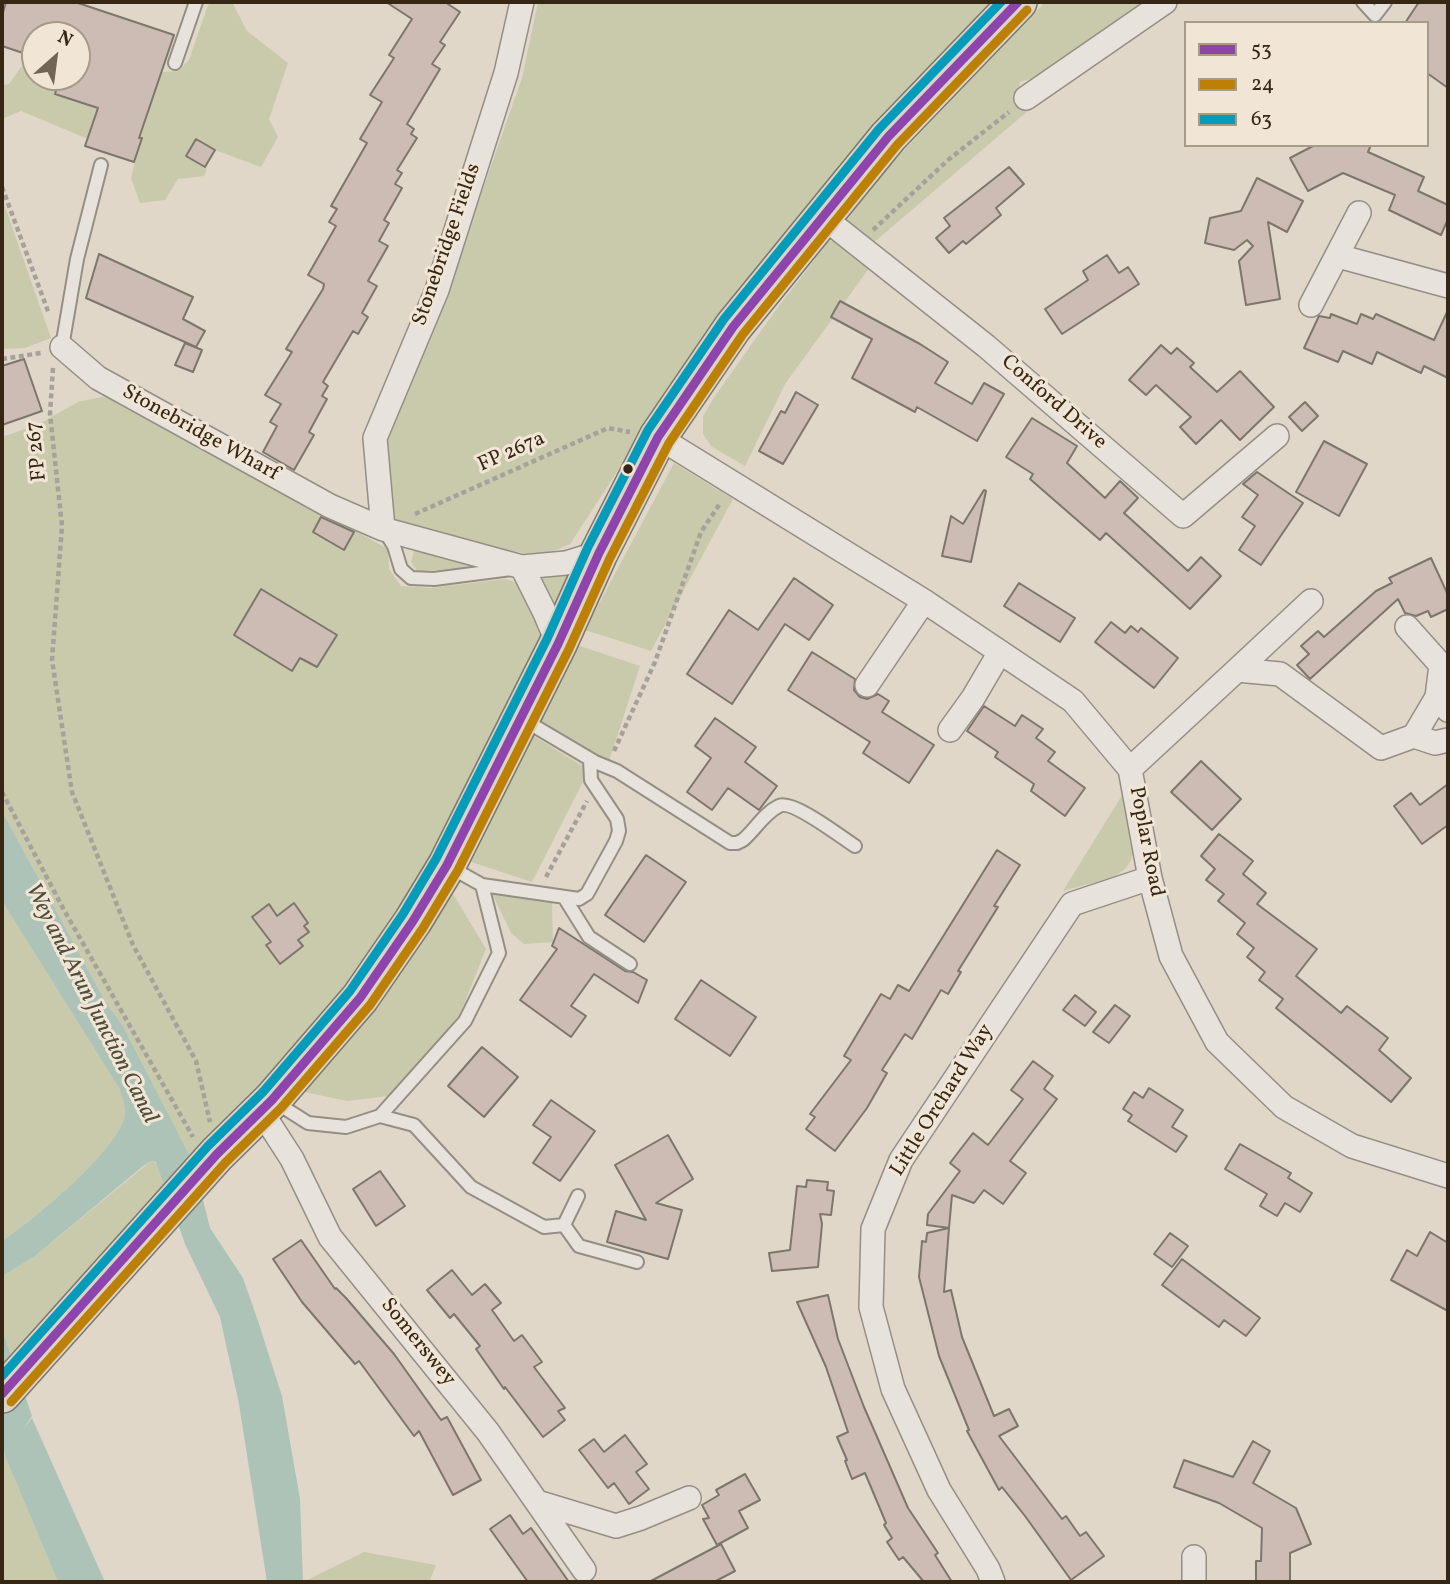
<!DOCTYPE html>
<html>
<head>
<meta charset="utf-8">
<style>
  body { margin:0 }
  #map { position:relative; width:1450px; height:1584px; overflow:hidden; background:#e0d7c9; font-family:Vollkorn,serif }
  canvas { display:block }
  .frame { position:absolute; inset:0; border:4px solid #362714; pointer-events:none }
  .legend { position:absolute; left:1184px; top:21px; width:245px; height:126px; box-sizing:border-box; background:#f1e6d6; border:2px solid #a69a88; margin:0; padding:9px 12px; list-style:none; font-size:21px; color:#362714 }
  .legend li { display:flex; align-items:center; gap:14px; height:35px }
  .legend b { width:35px; border:2px solid #a69a88 }
  .north { position:absolute; left:21px; top:21px; width:70px; height:70px; box-sizing:border-box; background:#f1e6d6; border:2px solid #a69a88; border-radius:50%; rotate:28deg; font-size:19px; font-weight:700; line-height:28px; text-align:center; color:#362714 }
  .north::after { content:''; display:block; margin:auto; width:24px; height:32px; background:#726553; clip-path:polygon(50% 0,100% 100%,50% 72%,0 100%) }
</style>
</head>
<body>
<div id="map">
<canvas width="1450" height="1584"></canvas>
<div class="frame"></div>
<ul class="legend">
<li><b style="height:9px;background:#8e44ad"></b>53</li>
<li><b style="height:9px;background:#bd8006"></b>24</li>
<li><b style="height:9px;background:#059cbb"></b>63</li>
</ul>
<div class="north">N</div>
</div>
<script>
const ctx = document.querySelector('canvas').getContext('2d');
ctx.lineJoin = 'round';
function fillPath(path, color) { ctx.fillStyle = color; ctx.fill(path, 'evenodd'); }
function strokePath(path, color, width, dash) { ctx.strokeStyle = color; ctx.lineWidth = width; ctx.lineCap = dash ? 'butt' : 'round'; ctx.setLineDash(dash || []); ctx.stroke(path); }
function write(font, color, halo, rows, align = 'center') {
  ctx.font = font + ' Vollkorn,serif'; ctx.lineWidth = 6; ctx.setLineDash([]); ctx.textBaseline = 'middle'; ctx.strokeStyle = halo; ctx.fillStyle = color; for (const [text, x, y, turn = 0] of rows) {
    ctx.save(); ctx.translate(x, y); ctx.rotate((+turn || 0) * Math.PI / 180); ctx.textAlign = isNaN(turn) ? turn : align; if (halo) ctx.strokeText(text, 0, 0); ctx.fillText(text, 0, 0); ctx.restore();
  }
}
fillPath(new Path2D(`
  M216,2H232L247,31L288,63L269,119L278,137L261,167L215,150L196,139L186,156L207,169L204,176L178,179L165,200L140,203L131,178L141,138L94,122L88,139L21,111L2,119V85L9,84L21,67L35,57V77H60L55,94L144,123L161,72L178,71L189,60L208,5Z
  M538,2H995L694,354L570,544L542,556L500,549L394,519L386,491L385,445L399,397L447,291L522,78Z
  M1045,2H1150L1050,73L1020,82L1017,96L1029,110L872,244L845,224L868,188Z
  M2,198L51,338L25,348L2,349Z
  M829,241H838L870,267L785,384L745,466L712,447L703,434V416L715,396L778,307Z
  M110,395L388,549L389,569L401,586L430,588L505,579L518,583L542,631L544,648L444,837L372,959L299,1039L281,1065L194,1164L123,1026L105,1001L2,811V437L39,424L78,402Z
  M674,463L733,499L651,651L585,630Z
  M416,545L485,564L481,568L417,571L411,562Z
  M568,571L572,575L555,617L538,584L548,572Z
  M577,645L640,666L608,764L537,723Z
  M534,736L589,770L532,882L471,862Z
  M1124,792C1130,820 1148,859 1115,876C1105,881 1075,887 1063,891Z
  M491,891L552,903L553,942L524,944L511,933Z
  M452,892L486,949L460,1014L397,1095L347,1101L295,1090Z
  M2,901L119,1088C122,1097 127,1104 125,1114C121,1148 31,1222 2,1241Z
  M151,1161L158,1164L166,1188L11,1355L2,1329V1276L34,1257Z
  M2,1450L5,1456L58,1582H2Z
  M364,1552L436,1565L429,1582H303Z`), '#c8caab');
fillPath(new Path2D(`
  M2,811L105,1001L123,1026L194,1164L210,1228L243,1278L257,1318L282,1396L300,1499L303,1582H267L239,1404L220,1317L185,1244L156,1162L151,1161L143,1166L34,1257L2,1276V1241C31,1222 121,1148 125,1114C126,1104 122,1097 119,1088L2,901Z
  M2,1329L32,1416L23,1429L32,1418L105,1582H58L5,1456L2,1441Z`), '#adc3b7');
const building = new Path2D(`
  M6,2H75L174,35L139,138H142L134,162L85,146L98,108L55,94L60,77H77V35H35L32,56L2,46V16Z
  M386,2H445L460,12L440,42L445,45L432,64L440,69L407,124L414,129L411,134L417,138L397,170L402,173L395,184L402,188L384,220L389,223L379,241L388,246L368,281L377,286L362,313L368,317L358,334L353,331L323,382L328,386L322,396L327,399L309,432L314,435L294,470L263,452L277,426L270,422L281,404L265,395L292,352L286,349L323,289L324,284L308,275L336,226L329,222L337,209L331,206L367,143L360,139L382,102L370,95L394,58L389,55L412,19Z
  M1419,2H1448V88L1427,73V23H1405Z
  M196,139L215,150L205,167L186,156Z
  M1315,145H1371L1368,152L1424,177L1418,191L1448,205V219L1441,235L1389,210L1395,195L1343,173L1308,191L1290,158Z
  M1009,167L1024,184L996,208L1001,215L966,244L963,241L949,253L936,238L950,226L944,218Z
  M1257,178L1303,201L1287,232L1268,222L1280,299L1246,305L1239,261L1253,246L1247,240L1234,250L1205,243L1210,218L1241,211Z
  M99,254L193,297L183,319L205,331L196,347L86,298Z
  M1107,255L1119,273L1128,267L1139,284L1062,334L1045,309L1088,280L1083,271Z
  M840,301L920,344L948,362L935,383L972,404L984,383L1004,394L977,441L917,407L915,412L852,378L872,339L831,317Z
  M1448,310V378L1424,366L1421,373L1377,352L1372,364L1343,351L1338,362L1304,348L1319,316L1330,318L1331,314L1357,324L1361,314L1373,319L1376,314L1434,340Z
  M185,343L202,350L193,372L175,365Z
  M1161,345L1171,354L1177,348L1194,363L1190,367L1217,392L1240,371L1274,407L1240,440L1221,420L1196,444L1180,427L1191,417L1156,385L1146,395L1129,380Z
  M24,359L42,411L2,425V366Z
  M796,392L818,405L783,464L759,451L781,411L785,413Z
  M1305,402L1318,416L1302,431L1289,417Z
  M1032,418L1077,446L1067,463L1105,498L1120,481L1138,498L1124,513L1188,571L1201,557L1221,576L1190,609L1106,533L1100,540L1030,479L1033,474L1006,457Z
  M1324,441L1367,464L1339,516L1296,492Z
  M1257,472L1303,503L1261,565L1239,550L1255,526L1242,517L1258,495L1243,484Z
  M984,490L986,491L971,562L942,556L951,516L963,524Z
  M321,517L354,532L344,550L313,532Z
  M1431,558L1448,595V609L1431,617L1428,611L1416,616L1405,613L1398,599L1310,679L1297,665L1309,654L1301,646L1318,631L1324,637L1376,591L1392,583L1389,578Z
  M794,578L833,605L809,640L785,624L732,704L687,674L729,610L758,630Z
  M1019,583L1075,618L1060,642L1004,606Z
  M261,589L337,635L317,667L300,658L292,671L234,635Z
  M1111,622L1125,633L1131,626L1138,632L1141,628L1178,658L1154,688L1095,642Z
  M812,652L855,679L854,690L860,697L867,699L878,694L889,701L882,712L934,745L909,783L863,753L870,742L788,690Z
  M984,706L1015,726L1022,715L1043,729L1036,738L1055,752L1048,761L1085,788L1065,816L1031,791L1034,784L995,757L998,752L967,731Z
  M715,718L756,747L745,762L777,786L759,810L728,788L712,810L687,792L711,758L695,746Z
  M1201,761L1241,799L1212,830L1171,792Z
  M1448,784V825L1422,844L1394,806L1411,793L1420,805Z
  M1219,834L1253,861L1243,874L1266,893L1257,904L1317,949L1296,976L1341,1013L1347,1006L1388,1038L1379,1050L1411,1078L1391,1102L1276,1008L1283,999L1259,980L1265,972L1247,957L1254,948L1237,934L1245,923L1218,901L1224,894L1206,880L1215,869L1201,856Z
  M997,850L1020,865L994,906L998,907L958,971L961,972L948,994L941,990L912,1039L905,1034L882,1070L887,1073L867,1108L835,1151L806,1129L815,1117L810,1114L851,1060L844,1056L881,994L890,999L898,985L909,991Z
  M646,855L686,882L644,942L605,915Z
  M294,903L308,923L304,926L309,932L298,940L303,946L280,964L266,945L271,942L252,917L269,904L277,916Z
  M559,928L625,971L633,972L647,980L638,1003L594,974L571,1006L586,1016L571,1037L520,1000L557,949L552,946Z
  M701,980L756,1017L730,1056L675,1019Z
  M1075,995L1096,1012L1085,1026L1063,1010Z
  M1115,1005L1130,1016L1109,1043L1093,1032Z
  M482,1047L518,1077L484,1117L448,1086Z
  M1033,1061L1053,1076L1044,1089L1057,1099L1010,1161L1026,1173L1003,1204L984,1190L974,1203L952,1195L949,1228L927,1225L928,1214L960,1171L950,1163L973,1133L988,1145L1023,1099L1011,1090Z
  M1149,1088L1183,1110L1172,1127L1187,1136L1176,1152L1128,1121L1132,1115L1123,1109L1134,1092L1143,1098Z
  M551,1100L595,1131L560,1181L533,1163L551,1137L533,1125Z
  M668,1135L693,1179L656,1203L682,1210L668,1259L607,1242L616,1211L646,1220L615,1165Z
  M1240,1144L1291,1173L1288,1178L1312,1193L1300,1212L1285,1203L1277,1216L1260,1206L1267,1194L1225,1169Z
  M380,1171L405,1206L376,1226L353,1189Z
  M807,1180L828,1182L827,1190L834,1191L831,1215L820,1214L822,1224L818,1267L772,1271L769,1253L790,1250L797,1186L806,1187Z
  M949,1228L944,1292L951,1290L962,1337L994,1416L1009,1409L1018,1426L999,1436L1062,1519L1066,1516L1080,1536L1086,1532L1104,1556L1071,1580L1025,1516L1002,1487L999,1490L967,1431L969,1430L939,1356L919,1277L922,1241L926,1242L927,1233Z
  M1430,1232L1448,1243V1311L1391,1280L1407,1250L1417,1256Z
  M1170,1233L1188,1246L1172,1267L1154,1254Z
  M301,1240L335,1289L336,1288L346,1298L394,1354L441,1420L447,1417L481,1480L453,1495L419,1431L414,1436L359,1361L355,1364L302,1302L273,1259Z
  M1182,1259L1260,1318L1246,1336L1224,1320L1219,1327L1162,1285Z
  M452,1270L472,1295L485,1284L501,1303L492,1310L514,1341L522,1335L542,1362L534,1367L565,1408L558,1411L565,1420L543,1437L505,1387L504,1389L476,1349L480,1346L454,1314L450,1318L427,1290Z
  M828,1295L838,1339L864,1407L908,1508L938,1553L935,1555L952,1582H924L903,1557L899,1560L887,1542L892,1538L884,1525L886,1523L865,1473L852,1479L845,1461L847,1460L837,1437L848,1432L826,1367L797,1302Z
  M625,1435L647,1464L636,1472L649,1489L629,1504L614,1483L608,1488L579,1450L594,1439L604,1452Z
  M1253,1441L1270,1451L1253,1483L1296,1508L1311,1544L1290,1553V1582L1256,1581V1561H1261L1262,1528L1219,1503L1174,1487L1184,1460L1233,1477Z
  M745,1474L760,1500L739,1511L748,1528L717,1545L703,1519L709,1518L702,1505L719,1495L716,1490Z
  M510,1515L523,1534L531,1528L569,1582H528L490,1529Z
  M721,1544L735,1571L714,1582H649Z`);
fillPath(building, '#ccbcb4');
strokePath(building, '#7c766c', 2);
const lane = new Path2D(`
  M1363,2L1375,15L1385,2
  M175,63L196,2
  M62,347L77,259L101,165
  M384,530L394,546L401,569L411,578L434,579L511,569
  M524,720L595,762L617,771L730,843H737L743,840C755,830 764,813 779,806C792,799 841,837 855,846
  M450,867L482,885L579,899L587,894L616,841L619,831L617,819L591,780L590,759
  M564,897L589,937L630,964
  M275,1102L308,1123L346,1127L380,1116L414,1125L471,1187L544,1227L564,1225L578,1196
  M380,1116L465,1021L499,953L482,885
  M564,1225L579,1246L637,1262`);
const street = new Path2D(`
  M1026,98L1165,2
  M823,217L986,346L1183,516L1277,436
  M1338,256L1448,286
  M1311,305L1359,213
  M62,347L98,378L330,506L383,529L522,567L566,563L599,553
  M658,437L924,601L1073,701L1130,769L1150,878L1171,956L1217,1042L1284,1107L1352,1146L1448,1176
  M383,529L375,438L437,290L506,73L522,2
  M522,567L545,613L558,644
  M1407,627L1441,665L1437,697
  M1237,670L1311,601
  M867,685L924,601
  M950,730L973,698L1000,652
  M1414,736L1437,697L1448,710
  M1130,769L1237,670L1280,674L1381,748L1414,736L1435,743L1448,740
  M261,1111L292,1159L330,1237L488,1432L584,1570
  M537,1502L616,1526L641,1518L689,1498
  M993,1582L988,1569L939,1490L893,1389L871,1307L873,1229L901,1160L1072,904L1150,878
  M1194,1582V1557`);
const primary = new Path2D(`
  M2,1394L217,1154L272,1100L360,998L413,921L447,865L558,644L599,553L658,437L733,327L888,137L1018,2`);
strokePath(lane, '#958e84', 16);
strokePath(street, '#958e84', 26);
strokePath(primary, '#7c766c', 40);
strokePath(new Path2D(`
  M2,187L49,314
  M873,230L948,160L1009,112
  M2,359L41,353
  M53,368L50,414L62,526L52,660L72,792L133,945L196,1061L210,1122
  M415,514L608,428L630,432
  M614,751L655,662L701,532L721,502
  M2,792L64,910L193,1137
  M546,877L587,801`), '#a6a19a', 4.5, [5, 3.5]);
strokePath(lane, '#e7e2dc', 12);
strokePath(street, '#e7e2dc', 23);
strokePath(primary, '#dbd3c6', 37);
strokePath(new Path2D(`
  M2,1394L217,1154L272,1100L360,998L413,921L447,865L558,644L599,553L658,437L733,327L888,137L1018,2`), '#8e44ad', 9);
strokePath(new Path2D(`
  M11,1402L226,1162L281,1108L370,1005L423,928L458,870L569,649L610,558L669,443L743,334L897,145L1027,10`), '#bd8006', 9);
strokePath(new Path2D(`
  M2,1376L208,1146L263,1092L350,991L403,914L436,859L547,639L588,547L648,430L724,319L879,129L1001,2`), '#059cbb', 9);
for (const [x, y, r, color] of [
  [628,469,6,"#362714"]
]) { const dot = new Path2D(); dot.arc(x, y, r, 0, 2 * Math.PI); ctx.fillStyle = color; ctx.fill(dot); strokePath(dot, '#f1e6d6', 2.5); }
write('21px', '#362714', '#f1e6d6', [
  ["Stonebridge Fields",448,245,-71],
  ["Conford Drive",1053,403,41],
  ["Stonebridge Wharf",200,434,29],
  ["FP 267",38,451,-96],
  ["FP 267a",512,453,-24],
  ["Poplar Road",1145,842,79],
  ["Little Orchard Way",943,1101,-58],
  ["Somerswey",417,1343,51]
]);
write('italic 23px', '#4e4c3b', '#f1e6d6', [
  ["Wey and Arun Junction Canal",90,1004,63]
]);
</script>
</body>
</html>
